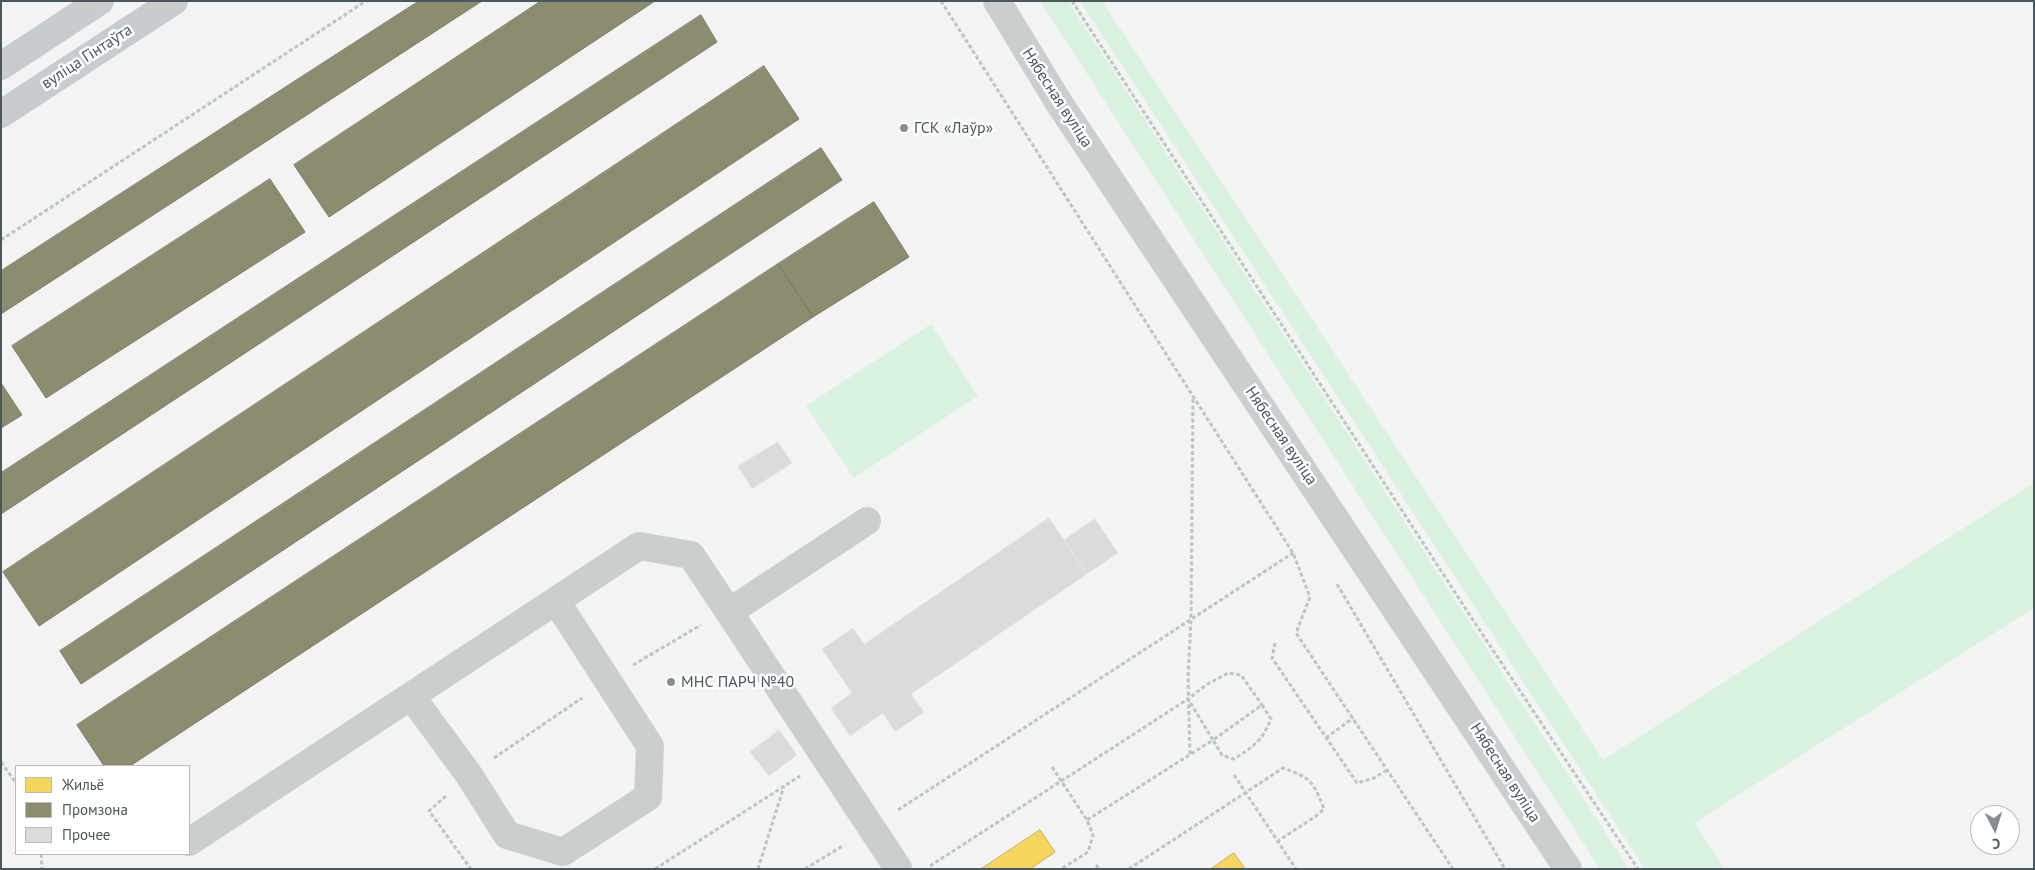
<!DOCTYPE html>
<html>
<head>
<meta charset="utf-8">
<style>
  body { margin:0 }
  #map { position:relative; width:2035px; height:870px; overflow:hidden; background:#f3f3f3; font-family:"PT Sans",sans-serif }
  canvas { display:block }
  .frame { position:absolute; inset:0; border:2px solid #4a585f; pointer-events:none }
  .legend { position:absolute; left:15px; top:765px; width:175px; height:90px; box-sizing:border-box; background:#fff; border:1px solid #b7bcbf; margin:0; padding:6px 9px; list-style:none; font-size:15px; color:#4a585f }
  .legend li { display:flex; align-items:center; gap:10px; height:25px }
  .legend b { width:25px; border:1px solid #b7bcbf }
  .north { position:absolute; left:1970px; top:805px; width:50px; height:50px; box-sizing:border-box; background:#fff; border:1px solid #b7bcbf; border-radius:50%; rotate:175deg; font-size:14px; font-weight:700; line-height:20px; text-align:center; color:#4a585f }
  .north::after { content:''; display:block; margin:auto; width:18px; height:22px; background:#858e93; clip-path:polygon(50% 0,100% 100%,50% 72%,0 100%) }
</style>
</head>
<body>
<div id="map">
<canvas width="2035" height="870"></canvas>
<div class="frame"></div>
<ul class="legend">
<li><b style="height:14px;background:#f6d55c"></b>Жильё</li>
<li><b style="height:14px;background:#8c8c6e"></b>Промзона</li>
<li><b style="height:14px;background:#d9dbdc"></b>Прочее</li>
</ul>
<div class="north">С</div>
</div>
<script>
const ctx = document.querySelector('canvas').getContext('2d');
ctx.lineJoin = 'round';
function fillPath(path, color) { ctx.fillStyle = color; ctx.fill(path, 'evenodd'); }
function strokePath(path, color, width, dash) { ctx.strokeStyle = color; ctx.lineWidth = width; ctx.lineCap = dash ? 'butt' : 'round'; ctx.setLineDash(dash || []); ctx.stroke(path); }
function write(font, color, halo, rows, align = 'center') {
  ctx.font = font + ' "PT Sans",sans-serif'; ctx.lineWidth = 5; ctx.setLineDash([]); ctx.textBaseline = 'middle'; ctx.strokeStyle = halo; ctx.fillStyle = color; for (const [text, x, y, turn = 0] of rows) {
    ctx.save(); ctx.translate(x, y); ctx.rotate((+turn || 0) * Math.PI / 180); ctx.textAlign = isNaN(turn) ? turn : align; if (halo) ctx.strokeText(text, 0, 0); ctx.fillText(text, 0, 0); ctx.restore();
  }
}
fillPath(new Path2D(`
  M1040,1H1068L1629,869H1600Z
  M1080,1H1102L1603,760L2034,483V608L1694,823L1725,869H1645Z
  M931,324L978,396L854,478L806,406Z`), '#d9f1df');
const homes = new Path2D(`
  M1040,830L1055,852L1030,869H981Z
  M1234,853L1245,869H1211Z`);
fillPath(homes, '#f6d55c');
strokePath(homes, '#c2b05d', 1);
const industry = new Path2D(`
  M419,1H482L1,314V271Z
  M541,1H655L329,217L294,165Z
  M701,15L717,42L1,514V473Z
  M764,66L799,119L39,626L3,572Z
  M821,148L842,180L81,684L60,651Z
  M270,179L305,232L46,398L12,346Z
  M874,202L909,257L813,317L778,264Z
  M778,264L813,317L130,766H104L77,725Z
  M1,383L22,415L1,428Z`);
fillPath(industry, '#8c8c6e');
strokePath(industry, '#787c6a', 1);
const building = new Path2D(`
  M778,442L792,463L752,489L738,466Z
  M1049,518L1087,574L911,694L924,712L895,732L883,713L850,736L831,708L852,693L822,649L853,628L864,644Z
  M1095,519L1118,553L1087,574L1064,540Z
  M779,730L797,755L769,776L750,752Z`);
fillPath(building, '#d9dbdc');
strokePath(building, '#e5e5e6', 1);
strokePath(new Path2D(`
  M941,1L1293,553L1310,597L1296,633L1453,869
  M1072,1L1469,614L1638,869
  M1,240L366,1
  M1337,584L1505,869
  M1275,643L1272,658L1357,783L1374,778L1387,770
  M633,665L701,625
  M1262,705L1271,719C1262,741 1253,747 1234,759L1222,755L1213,740Z
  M1326,738L1353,718
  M1190,754L1188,677L1191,619L1193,397
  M494,758L582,698
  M1,762L16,783
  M1052,767L1087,820L1093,835L1088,852L1061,869
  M1234,775L1296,869
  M446,796L429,811L471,869
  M898,810L1293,553
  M1087,820L1213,740L1188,699L1206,685L1228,673L1241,675L1262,705
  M41,854L42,869
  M1096,865L1099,869
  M930,866L1188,699
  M655,869L800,776
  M758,869L784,786
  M805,869L844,845
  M1129,869L1283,768C1311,778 1313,781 1324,809L1316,816L1278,841`), '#bac6c1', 3, [4, 2.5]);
strokePath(new Path2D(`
  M997,1L1059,103L1568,869
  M867,521L729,612L898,868
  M411,696L469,775L507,835L563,852L648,797L650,746L556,601
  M189,842L639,546L691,555L729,612`), '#cacecf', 28);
strokePath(new Path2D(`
  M1,66L100,1
  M1,114L174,1`), '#c8ccce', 28);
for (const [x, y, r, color] of [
  [904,128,5,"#858e93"],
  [671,682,5,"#858e93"]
]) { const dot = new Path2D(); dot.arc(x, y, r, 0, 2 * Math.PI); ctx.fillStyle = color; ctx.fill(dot); strokePath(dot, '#fff', 2); }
write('16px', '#4a585f', '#fff', [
  ["вуліца Гінтаўта",87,57,-33],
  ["Нябесная вуліца",1057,98,57],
  ["Нябесная вуліца",1281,436,56],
  ["Нябесная вуліца",1505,773,57]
]);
write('16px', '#4a585f', '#fff', [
  ["ГСК «Лаўр»",914,128],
  ["МНС ПАРЧ №40",681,682]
], 'left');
</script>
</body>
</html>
